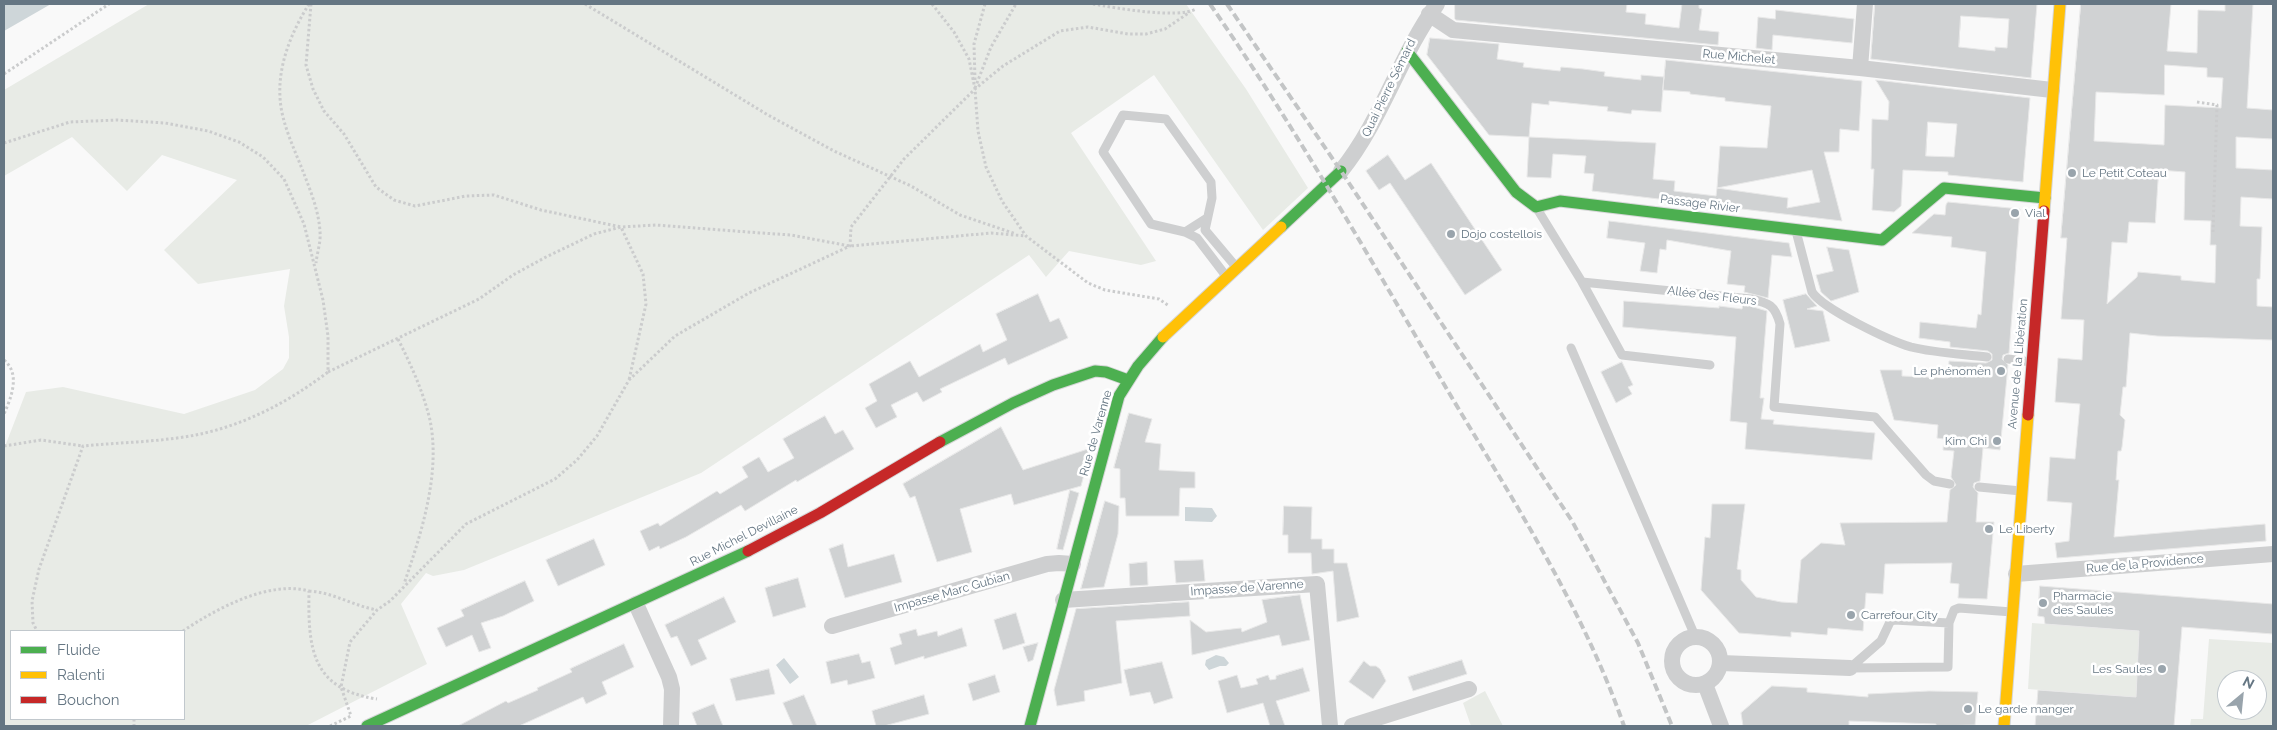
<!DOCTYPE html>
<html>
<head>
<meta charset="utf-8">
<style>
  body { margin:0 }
  #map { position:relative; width:2277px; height:730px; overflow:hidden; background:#f9f9f9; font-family:Raleway,sans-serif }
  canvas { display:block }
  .frame { position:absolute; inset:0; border:5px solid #657683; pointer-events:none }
  .legend { position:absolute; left:10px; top:630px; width:175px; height:90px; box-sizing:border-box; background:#fff; border:1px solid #c1c8cd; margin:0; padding:6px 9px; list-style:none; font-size:15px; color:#657683 }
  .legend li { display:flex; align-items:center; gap:10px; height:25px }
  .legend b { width:25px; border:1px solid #c1c8cd }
  .north { position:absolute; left:2217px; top:670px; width:50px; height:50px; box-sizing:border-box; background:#fff; border:1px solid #c1c8cd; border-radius:50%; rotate:28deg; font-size:14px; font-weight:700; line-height:20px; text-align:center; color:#657683 }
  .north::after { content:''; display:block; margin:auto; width:18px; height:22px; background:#99a4ac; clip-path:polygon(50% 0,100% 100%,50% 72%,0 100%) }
</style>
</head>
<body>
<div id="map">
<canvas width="2277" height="730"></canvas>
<div class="frame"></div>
<ul class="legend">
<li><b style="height:6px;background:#4caf50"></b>Fluide</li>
<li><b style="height:6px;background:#ffc107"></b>Ralenti</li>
<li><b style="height:6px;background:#c62828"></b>Bouchon</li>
</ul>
<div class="north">N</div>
</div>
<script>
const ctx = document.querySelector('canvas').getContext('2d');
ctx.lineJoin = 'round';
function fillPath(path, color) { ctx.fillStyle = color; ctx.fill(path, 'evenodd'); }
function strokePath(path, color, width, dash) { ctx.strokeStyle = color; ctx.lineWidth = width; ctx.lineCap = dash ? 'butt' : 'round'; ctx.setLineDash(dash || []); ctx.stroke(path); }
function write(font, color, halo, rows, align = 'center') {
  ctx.font = font + ' Raleway,sans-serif'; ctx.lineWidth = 5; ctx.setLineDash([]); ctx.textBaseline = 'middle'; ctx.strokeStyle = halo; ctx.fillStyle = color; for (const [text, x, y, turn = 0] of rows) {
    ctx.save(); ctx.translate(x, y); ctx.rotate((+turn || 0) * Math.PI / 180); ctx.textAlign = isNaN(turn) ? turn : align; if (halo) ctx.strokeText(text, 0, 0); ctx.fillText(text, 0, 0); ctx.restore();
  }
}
fillPath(new Path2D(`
  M149,4H1186L1246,89L1308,188L1263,230L1154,75L1071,133L1156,261L1141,265L1069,251L1046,277L1029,255L701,473L464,570L433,576L426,573L401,604L427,664L306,726H4V449L26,392L63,387L184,414L255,390L283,369L289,358V337L284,306L290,269L198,284L164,250L237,180L162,155L127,191L72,137L4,176V90ZM11,631H184V719H11Z
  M2032,623L2139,631L2136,697L2028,689Z
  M2209,639L2273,643V726H2190L2191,719H2203ZM2227,680H2257V710H2227Z
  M1485,691L1503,726H1471L1463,703Z`), '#e8ebe6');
fillPath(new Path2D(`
  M4,4H51L4,31Z
  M1185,507L1212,508L1217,516L1212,522L1185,521Z
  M1216,655L1224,657L1229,663L1226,666H1220L1209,670L1205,665L1206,660Z
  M784,658L799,677L790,684L776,665Z`), '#ced6d9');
const building = new Path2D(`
  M1455,4H1627L1626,12L1646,14L1645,24L1679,28L1682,4H1699V8L1702,9L1699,30L1719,32L1718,45L1456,20L1455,19Z
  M1875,4H2037L2031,78L1871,59ZM1961,16L2009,19L2007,48L1995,47V51L1959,47Z
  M2081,4H2171L2167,51L2197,53L2198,10L2225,11V4H2253L2247,108L2273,110V139L2236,137V168L2273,170V199L2241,197L2240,226L2262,227L2260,279H2257V306L2273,307V340L2157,336L2130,333L2126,387H2123L2120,415L2125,420L2122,447L2121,451H2118L2116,480H2119L2114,537L2265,524L2266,541L2057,558L2055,543L2069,541L2072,503L2047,501L2050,457L2075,459L2080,404L2055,402L2058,358L2082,360L2084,320L2061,319L2067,238H2061ZM2165,65L2207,68V77L2223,78L2221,108L2165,105L2164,145L2094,141L2096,92L2164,95ZM2159,170L2185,172L2184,220L2211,221L2210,245H2216L2215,283L2181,280V276L2138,272L2137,277L2107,304L2112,242L2127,243L2129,222L2155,223Z
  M1776,10L1854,19L1852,43L1773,35L1772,50L1756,48L1758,17L1775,19Z
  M1430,38L1499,44L1497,59L1524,63L1523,67L1560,71L1561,67L1583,69L1605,72L1604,76L1641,80V75L1664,77L1661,112L1632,110L1631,114L1607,111L1608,107L1549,101V105L1532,103L1529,137L1489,135L1427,55Z
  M1666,60L1862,81L1859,131L1840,129L1839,152H1824L1842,221L1592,191L1594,174L1584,173L1586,156L1553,154L1551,178L1527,177L1529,137L1656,143L1653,179L1675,181L1674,191L1716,196L1717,188L1788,198L1787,208L1820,202L1812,170L1717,188L1720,146L1767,148L1771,106L1725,101V98L1690,94V92L1663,90Z
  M1876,80L2030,98L2023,182L1948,175V172L1903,170L1901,206L1894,212L1872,210L1874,169H1871L1872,119L1888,120L1889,102ZM1928,122L1957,124L1954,157L1926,156Z
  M1388,155L1405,180L1431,163L1502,270L1465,295L1390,183L1379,190L1366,171Z
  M1948,202L2020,209L2009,353L2003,355L2002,359L2008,365L2000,450L1983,448L1980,481L1974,483L1973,487L1978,493L1976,522H1994L1987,599L1958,598L1959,584L1950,583L1952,563L1885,564L1883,594L1866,593L1863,631L1828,628L1827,635L1791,632V637L1739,633L1701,590L1705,537L1710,538L1712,504H1745L1737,569L1741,570V580L1756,597L1781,602L1797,603L1801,560L1821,543L1845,545L1840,523L1947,522L1950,490L1956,485L1951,477L1954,451L1943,450L1944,439L1937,438L1938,425L1894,420L1880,370H1902V376L1948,378L1949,361L1986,363L1992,360V354L1988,351L1950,347V342L1919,338L1920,322L1976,328L1978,314L1981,315L1986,252L1951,247L1952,237L1912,233L1934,214L1945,215L1946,205Z
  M1609,221L1789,243L1792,257L1772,255L1768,298L1744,292L1745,286L1727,284L1731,251L1667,240L1666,250L1660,249L1657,273L1640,271L1645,243L1607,238Z
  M1827,247L1849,250L1859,292L1831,301L1821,292L1816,275L1833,271Z
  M1038,294L1050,322L1059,318L1068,338L1008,365L1005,358L940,389L942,392L923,402L917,392L891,405L897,417L876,428L865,408L877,401L869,384L910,361L919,377L980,344L983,352L1007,340L996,314Z
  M1806,294L1817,306L1807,309L1823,311L1830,341L1795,348L1783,300Z
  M1624,301L1719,308V306L1742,309L1743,304L1767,311L1760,398H1764L1761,419L1774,420L1773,424L1875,433L1872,460L1745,449L1747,423L1730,421L1736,337L1623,327Z
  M1622,362L1633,385L1628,387L1632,394L1616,403L1601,372Z
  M1129,413L1152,419L1145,442L1161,444L1159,470L1195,472V488H1180L1179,516H1126L1125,498H1120V469L1114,468Z
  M825,416L835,434L843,430L854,449L797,482L796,480L745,511L741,505L686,537L660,549L659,546L649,551L640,531L658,523L660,526L717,491L720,494L748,477L742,467L759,457L768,472L794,458L783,439Z
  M1001,427L1023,470L1091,448L1081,486L1014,505L1011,494L960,509L972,552L937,562L915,496L910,498L903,484Z
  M1070,490L1079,493L1063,550L1057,549Z
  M1105,501L1119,506L1118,534L1104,587L1081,589Z
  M1284,506L1312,507L1311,539H1322V549H1334V563H1347L1359,617L1337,622L1333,571L1312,574L1311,553H1288V535H1283Z
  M594,539L605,565L558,586L546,560Z
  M843,544L848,567L894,554L902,582L845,598L829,549Z
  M1203,560L1205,581L1176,583L1174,561Z
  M1147,562L1148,585L1130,586L1129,564Z
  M798,578L806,607L773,617L765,588Z
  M525,581L534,601L503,616L481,623L491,648L479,652L472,635L446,647L437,628L464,616L461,610Z
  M2040,586L2273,604V634L2182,627L2174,726H2035L2038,690L2136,697L2139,631L2045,624L2044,617L2038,616Z
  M1300,595L1310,640L1282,646L1279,635L1192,655L1190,620L1206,632L1241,628L1242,632L1267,622L1262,600Z
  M724,597L736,622L698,640L707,659L691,666L677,636L671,638L665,625Z
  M1189,602L1190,616L1116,621L1122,683L1084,691L1085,701L1057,706L1054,690L1076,609Z
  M1016,613L1025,643L1003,650L994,620Z
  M962,628L967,646L924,659V656L895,665L890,648L902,644L899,634L916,629L918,636L937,631L938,636Z
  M1038,643L1033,660L1028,662L1023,647Z
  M624,644L634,667L602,682L607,694L586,704L583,697L519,726H458L506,701L508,703L538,690L537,688L572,672L570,669Z
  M859,654L862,663L870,661L875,678L848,685L847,680L831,684L826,662Z
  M1462,660L1467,674L1413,691L1408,677Z
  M1364,661L1370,666H1376L1380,669L1386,681L1373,699L1349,682Z
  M1162,662L1173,698L1154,704L1150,692L1130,696L1124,670Z
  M1303,668L1310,691L1276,701L1285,726H1270L1263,703L1227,713L1218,681L1237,675L1241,688L1258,684L1256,679L1268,675L1270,680L1276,679V676Z
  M769,669L775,694L736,701L730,679Z
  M995,675L1000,692L973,701L968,684Z
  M1772,686L1807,688V692L1868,697V694L1929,691L1978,692L1975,725L1936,726V724L1849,721V726H1743L1741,713Z
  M804,695L817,726H793L783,703Z
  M924,695L929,714L884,726H876L872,711Z
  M714,704L723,726H697L692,713Z`);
fillPath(building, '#d0d2d3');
strokePath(building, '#e8e8e8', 1);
const fast = new Path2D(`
  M1407,51L1516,192L1536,207L1560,201L1882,240L1944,188L2045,198
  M1281,227L1341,171
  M940,442L1013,403L1053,385L1095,371L1106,372L1128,380
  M367,726L748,551
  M1030,726L1119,396L1138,366L1163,337`);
const slow = new Path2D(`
  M2044,211L2060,4
  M1163,337L1281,227
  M2004,726L2028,415`);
const jam = new Path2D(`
  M2028,415L2044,211
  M748,551L820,513L940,442`);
strokePath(fast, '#d5d6d7', 13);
strokePath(slow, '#d5d6d7', 13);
strokePath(jam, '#d5d6d7', 13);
strokePath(new Path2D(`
  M309,4C292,31 278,64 280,97C281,123 295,150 304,174C311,192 319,212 320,232C321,242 317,253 316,263
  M311,4L306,65L313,89L324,111L344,134L376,187L394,200L415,206L466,196L494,195L541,210L621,227L643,274L646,304L629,380
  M585,4L768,115L834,151L911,186L960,215L1016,234
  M932,4L954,32L969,59L975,89L978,131L986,167L1002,201L1026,236L1088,283L1105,290L1159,299L1169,306
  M1093,4C1116,8 1177,19 1196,9
  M4,74L109,4
  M975,80L974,44L985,4
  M975,88L991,47L1016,4
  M2197,102L2217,105L2213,232
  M4,143L70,122L117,120L165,123L208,131L239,142L263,157L284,179L304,224L323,300L328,336V372C291,400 251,422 205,433C166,442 123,442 83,446L39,569L32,601L33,623L37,631
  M398,339C411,365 423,391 430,420C441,474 421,534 404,584
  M4,360C21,374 11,398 4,414
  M328,372L479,299L513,275L546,257L594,234L621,227L656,225L761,233L791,235L850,246L991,233L1026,236
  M4,446L41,440L83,446
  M309,591C332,592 354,606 377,610
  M183,631C216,609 268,580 309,591C308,648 311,689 377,699
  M134,719V726
  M330,726L351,716L341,687L350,642L377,610L390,601L466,524L555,479L577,460L597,436L629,380L675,336L749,293L850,246L851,227L904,159L975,89L1003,66L1060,31L1088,27L1128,34H1146L1165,29L1190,12`), '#cbcccd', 3, [2.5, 2.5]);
strokePath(new Path2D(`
  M1536,207L1582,282L1751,299C1769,303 1775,305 1780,324L1774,407L1875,417L1926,475L1934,481L1950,484
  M1796,231L1812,292C1823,309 1890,341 1911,347C1935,353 1962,354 1987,357
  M1185,232L1207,218
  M1226,276L1197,238L1185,232L1151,224L1103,152L1123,115L1166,119L1211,182L1212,198L1205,230L1237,268
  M1582,282L1622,355L1710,365
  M1571,348L1695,636
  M2008,359L2031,362
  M1979,487L2021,491
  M1850,668L1948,667L1949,623L1954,610L1959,608L2012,612
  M1850,668L1881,641L1890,622L1894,620L1949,623`), '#cecfd0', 9);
strokePath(new Path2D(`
  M1429,14L1453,30L1860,68L2052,90
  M1860,68L1865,4
  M1341,171C1382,120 1399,57 1437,4
  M2016,574L2273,554
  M1063,600L1317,584L1330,726
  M636,604L669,677L672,689L671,726
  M832,626L1047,564L1059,563L1073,564
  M1672 661a24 24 0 1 1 48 0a24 24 0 1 1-48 0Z
  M1721,663L1850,668
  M1705,684L1721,726
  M1352,726L1469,689`), '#cecfd0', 16);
strokePath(fast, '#4caf50', 11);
strokePath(slow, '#ffc107', 11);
strokePath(jam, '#c62828', 11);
strokePath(new Path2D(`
  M1210,4C1295,127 1369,257 1445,386C1510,496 1582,605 1624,726
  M1227,4L1341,171L1572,521L1638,643L1672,726`), '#c3c5c6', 4, [8, 4]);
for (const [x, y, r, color] of [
  [2072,173,5,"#99a4ac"],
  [2015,213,5,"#99a4ac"],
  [1451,234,5,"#99a4ac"],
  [2001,371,5,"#99a4ac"],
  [1997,441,5,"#99a4ac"],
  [1989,529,5,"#99a4ac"],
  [2043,603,5,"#99a4ac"],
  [1851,615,5,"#99a4ac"],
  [2162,669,5,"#99a4ac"],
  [1968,709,5,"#99a4ac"]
]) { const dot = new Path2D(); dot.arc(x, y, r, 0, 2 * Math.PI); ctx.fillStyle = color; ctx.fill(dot); strokePath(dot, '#fff', 2); }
write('12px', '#657683', '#fff', [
  ["Rue Michelet",1739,57,5],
  ["Quai Pierre Sémard",1389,88,-64],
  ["Passage Rivier",1700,204,7],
  ["Allée des Fleurs",1712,296,7],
  ["Avenue de la Libération",2018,364,-85],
  ["Rue de Varenne",1096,433,-74],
  ["Rue Michel Devillaine",744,536,-27],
  ["Rue de la Providence",2145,564,-5],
  ["Impasse de Varenne",1247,588,-4],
  ["Impasse Marc Gubian",952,592,-16]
]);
write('12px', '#657683', '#fff', [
  ["Le Petit Coteau",2082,173],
  ["Vial",2025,213],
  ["Dojo costellois",1461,234],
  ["Le phénomèn",1991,371,"right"],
  ["Kim Chi",1987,441,"right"],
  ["Le Liberty",1999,529],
  ["Pharmacie",2053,596],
  ["des Saules",2053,610],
  ["Carrefour City",1861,615],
  ["Les Saules",2152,669,"right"],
  ["Le garde manger",1978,709]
], 'left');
</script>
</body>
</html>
